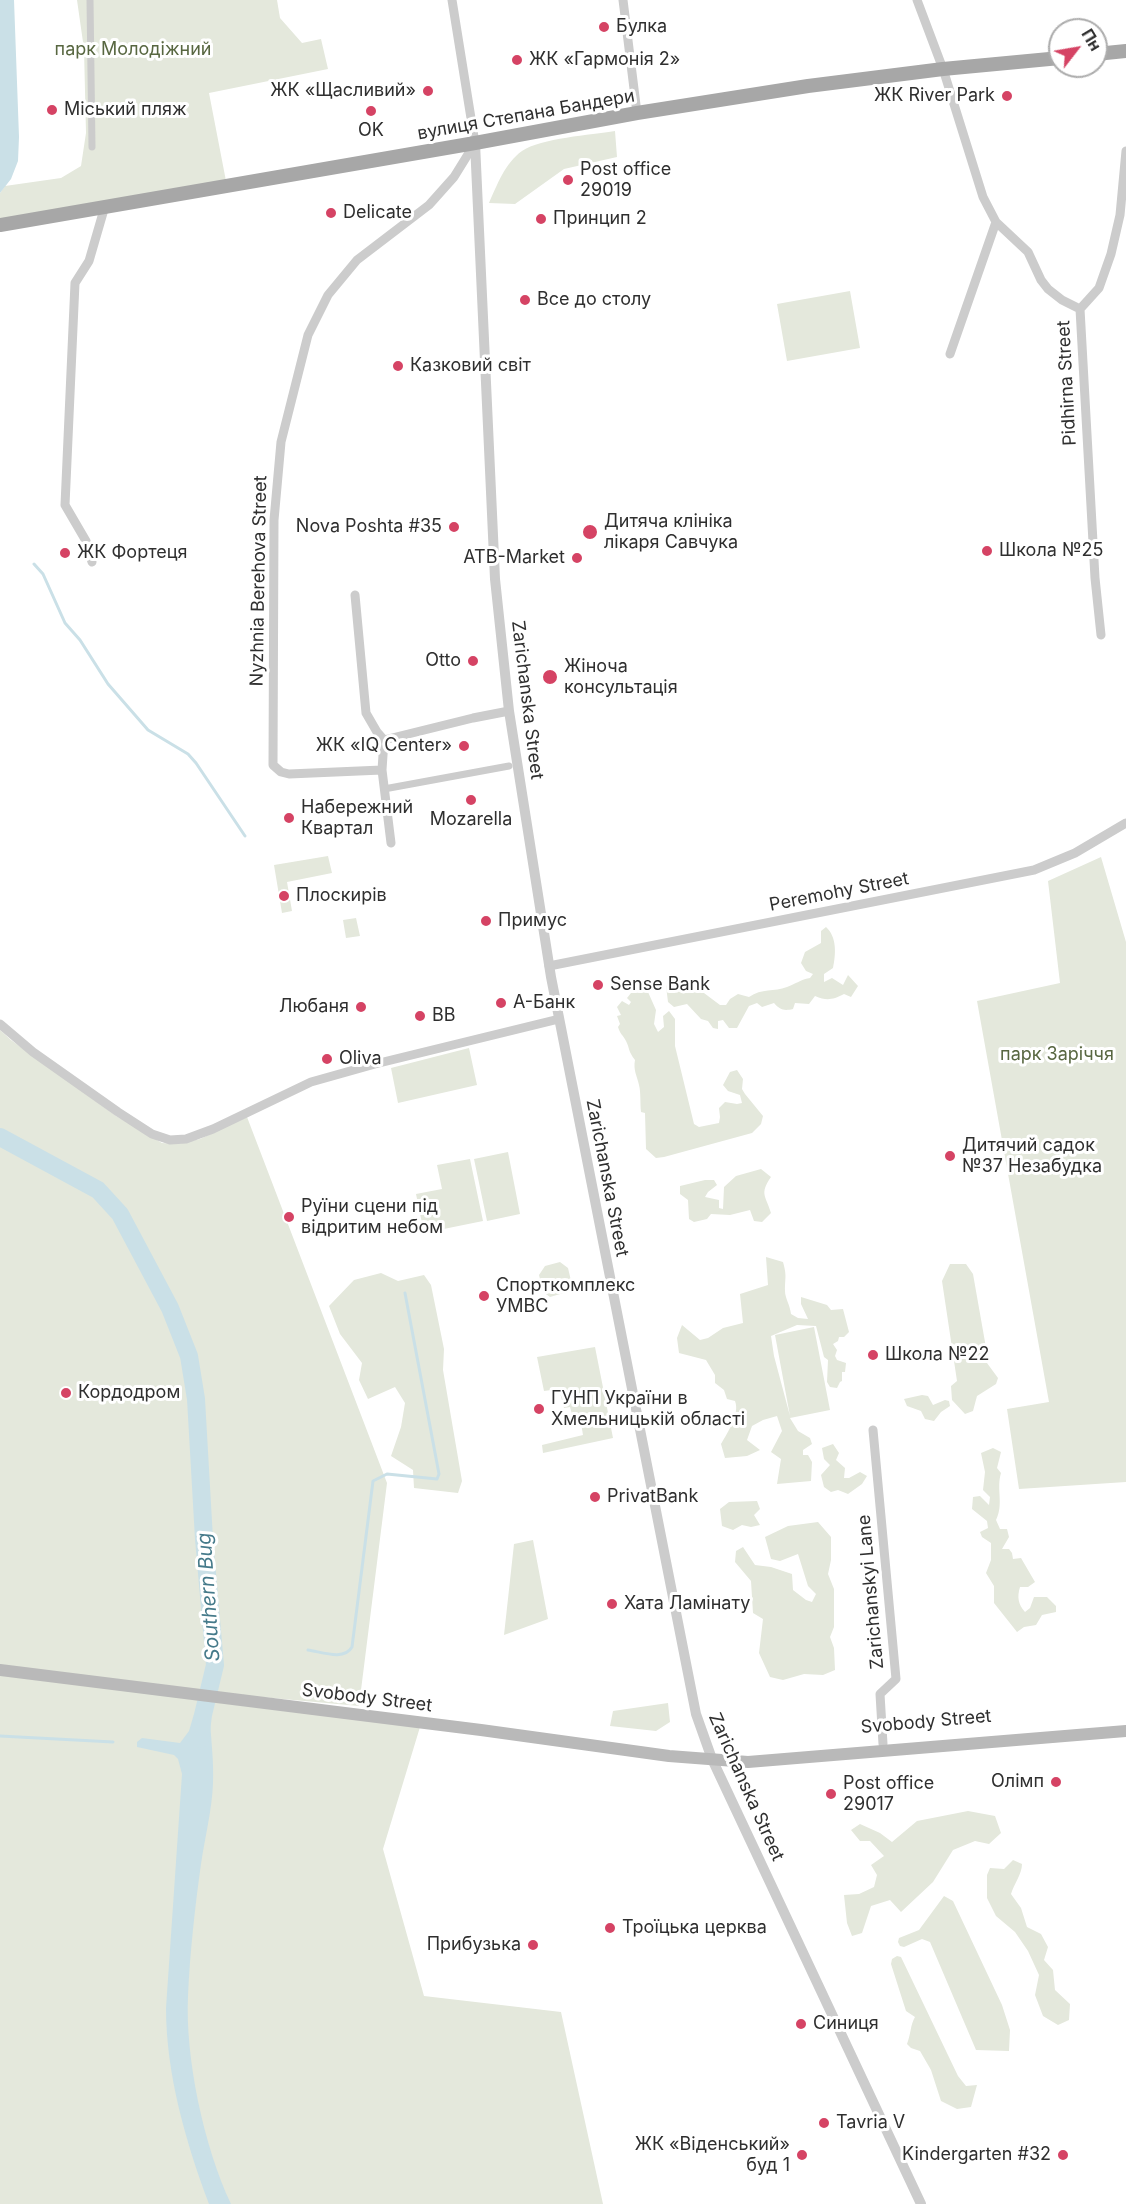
<!DOCTYPE html>
<html>
<head>
<meta charset="utf-8">
<style>
  body { margin:0 }
  #map { position:relative; width:1126px; height:2204px; overflow:hidden; background:#fff; font-family:Inter,sans-serif }
  canvas { display:block }
  .north { position:absolute; left:1048px; top:18px; width:60px; height:60px; box-sizing:border-box; background:#fff; border:2px solid #acacac; border-radius:50%; rotate:59deg; font-size:16px; font-weight:700; line-height:24px; text-align:center; color:#2f2f2f }
  .north::after { content:''; display:block; margin:auto; width:21px; height:27px; background:#d54364; clip-path:polygon(50% 0,100% 100%,50% 72%,0 100%) }
</style>
</head>
<body>
<div id="map">
<canvas width="1126" height="2204"></canvas>
<div class="north">Пн</div>
</div>
<script>
const ctx = document.querySelector('canvas').getContext('2d');
ctx.lineJoin = 'round';
function fillPath(path, color) { ctx.fillStyle = color; ctx.fill(path, 'evenodd'); }
function strokePath(path, color, width, dash) { ctx.strokeStyle = color; ctx.lineWidth = width; ctx.lineCap = dash ? 'butt' : 'round'; ctx.setLineDash(dash || []); ctx.stroke(path); }
function write(font, color, halo, rows, align = 'center') {
  ctx.font = font + ' Inter,sans-serif'; ctx.lineWidth = 6; ctx.setLineDash([]); ctx.textBaseline = 'middle'; ctx.strokeStyle = halo; ctx.fillStyle = color; for (const [text, x, y, turn = 0] of rows) {
    ctx.save(); ctx.translate(x, y); ctx.rotate((+turn || 0) * Math.PI / 180); ctx.textAlign = isNaN(turn) ? turn : align; if (halo) ctx.strokeText(text, 0, 0); ctx.fillText(text, 0, 0); ctx.restore();
  }
}
fillPath(new Path2D(`
  M77,0H277L280,18L302,43L321,39L328,69L209,93L226,181L0,221V193L5,186L61,178L81,166L86,133L84,49Z
  M615,131L617,157L564,169L515,204L489,203C497,185 505,163 522,151C541,138 591,135 615,131Z
  M850,291L860,348L787,361L777,304Z
  M328,856L332,873L287,882L292,911L282,913L274,865Z
  M1101,857L1126,942V1482L1019,1489L1007,1409L1049,1402L977,1001L1060,983L1048,881Z
  M356,918L360,936L346,938L343,920Z
  M826,927C837,937 836,954 833,968L824,974V982L832,978L843,985L848,975L858,986L851,997L844,994C832,1000 827,1001 815,996L809,1004L795,1003L793,1009C784,1011 780,1010 774,1003L762,1007L757,1003L749,1006L737,1028H729L723,1020L718,1021V1029L713,1028L708,1021L701,1019L687,1004L674,1007L668,1002L666,986L671,981H684L691,991L700,990L720,1005H726L730,999L738,994L749,997C762,988 774,992 787,987C796,984 799,980 810,978L813,974L806,971L801,963L805,952L821,943V931Z
  M648,992L656,1010L654,1024L658,1032L664,1027L663,1016L669,1011L675,1019V1046L694,1124L699,1127L719,1123L720,1117L719,1108L725,1102L737,1104L742,1103L740,1095L728,1091L723,1085L730,1072L737,1070L743,1079L742,1089L745,1094L763,1116L761,1124L752,1133L664,1157L656,1158L646,1149L645,1113L641,1112C640,1103 641,1093 639,1085C637,1076 633,1070 635,1060C628,1051 630,1049 626,1041C623,1035 620,1034 618,1027L620,1024L617,1016L621,1015L617,1007L622,1001L629,1005L631,1002L627,998L631,993Z
  M0,1030L11,1040L116,1116L162,1143L178,1144L200,1139L247,1117L387,1483L359,1706L261,1697L0,1666Z
  M469,1048L477,1085L398,1103L391,1068Z
  M508,1152L520,1214L487,1221L474,1159Z
  M470,1159L483,1221L424,1233L416,1194L442,1189L437,1165Z
  M761,1169L771,1177C759,1194 766,1196 771,1213L762,1222L754,1221L750,1210L730,1215L711,1214L707,1219L694,1222L689,1219L688,1200L680,1194V1186L705,1180H714L717,1185L708,1192L705,1197L719,1200V1208L723,1209L724,1187L736,1176Z
  M766,1257L783,1262C787,1276 785,1277 785,1291C785,1298 790,1305 791,1314L798,1318L808,1319L801,1304V1297L827,1305L831,1310L843,1309L849,1332L844,1337H839L838,1341L833,1344L837,1350L835,1356L837,1360L846,1363L845,1372H842V1381L840,1382L837,1388L830,1387L827,1382L828,1360L824,1357L816,1326L797,1325L771,1336L774,1356L790,1416L775,1335L814,1327L830,1410L790,1418L798,1431L810,1438L812,1444L803,1450V1455H808L812,1462L811,1481L777,1484L781,1459L771,1452L782,1431L777,1416L763,1420L752,1426L747,1440L760,1450L747,1456L725,1458L721,1444C728,1432 740,1414 735,1401L727,1399L724,1390L715,1383V1375L706,1360L679,1353L677,1338L682,1325L700,1340L708,1338L723,1328L743,1323L740,1294L768,1285Z
  M560,1262L568,1268L572,1285L567,1292L550,1297L543,1292L539,1275L545,1266Z
  M950,1264H966L973,1274L985,1342L987,1363L998,1378L996,1384L977,1396L973,1411L965,1414L952,1400L951,1386L957,1381L942,1281Z
  M381,1273L398,1281L424,1275L431,1285L444,1349L443,1370L462,1481L458,1493L414,1488L413,1470L391,1456L401,1427L405,1403L395,1387L368,1399L359,1380L362,1363L340,1334L329,1306L354,1280Z
  M595,1347L613,1438L543,1453L542,1445L583,1435L580,1417L573,1418L570,1407L564,1408L559,1389L544,1391L537,1357Z
  M922,1395L928,1396L933,1405L945,1400L949,1401L950,1406L941,1412L934,1421L925,1419L921,1411L907,1406L904,1399Z
  M833,1444L839,1453L836,1460L845,1468L844,1478H849L860,1472L867,1476L862,1484L848,1494L838,1490L831,1492L824,1487L821,1475L830,1465L824,1459L822,1448Z
  M993,1448L1001,1452L997,1468L1001,1473C996,1489 1004,1504 996,1520L1000,1529H1007L1009,1537L1002,1549H1009L1012,1553L1013,1559L1021,1558L1035,1582L1028,1587H1020C1017,1597 1018,1604 1025,1612L1030,1608L1034,1597H1047L1056,1606V1612L1042,1615L1036,1625L1024,1627L1017,1632L994,1603V1586L986,1573L991,1560V1543L982,1537L980,1532L988,1528L987,1521L972,1509L973,1497L980,1496L989,1505L990,1497L983,1490L985,1472L981,1453Z
  M757,1501L760,1509L754,1515L760,1525L751,1527L742,1525L733,1530L722,1526L720,1509L729,1502Z
  M818,1522L831,1537V1560L828,1574L834,1589V1627L830,1637L834,1648L835,1670L823,1675L804,1674L783,1680L770,1677L759,1653L763,1619L753,1613L751,1581L735,1562L736,1551L743,1547L755,1565L771,1567L792,1574L793,1590L806,1600L812,1602L816,1594L808,1586L798,1554L780,1561L771,1559L765,1537L788,1526Z
  M533,1540L548,1619L504,1635L514,1544Z
  M0,1675L420,1727L383,1849L424,1996L561,2012L603,2204H0Z
  M668,1703L670,1722L656,1731L610,1726L613,1711Z
  M968,1811L995,1816L1001,1833L989,1844L975,1841L953,1850L933,1882L901,1912L890,1900L871,1906L862,1933L852,1936L847,1923L844,1895L859,1894L874,1887L877,1875L871,1865L884,1856L870,1841H860L851,1830L860,1824L880,1833L892,1842L917,1821Z
  M1013,1860L1022,1864C1022,1874 1014,1884 1011,1894L1021,1908L1027,1927L1041,1934L1048,1947L1044,1960L1053,1970L1055,1990L1070,2004L1069,2020L1058,2025L1043,2016L1035,1995L1039,1975L1028,1951L1015,1932L996,1916L987,1898V1875L990,1868L1004,1869Z
  M944,1896L953,1901L1002,2005L1010,2030L1009,2051L976,2050L930,1942L922,1939L904,1947L900,1946L898,1942L899,1938L919,1930Z
  M897,1956L901,1957L958,2076L966,2086L977,2085L971,2107L957,2109L941,2101L931,2070L920,2051L911,2048L907,2044C911,2034 910,2026 915,2017L906,2011L891,1964L892,1959Z`), '#e4e8dc');
fillPath(new Path2D(`
  M0,0H14L19,137L18,161L11,179L0,193Z
  M194,1714L208,1716L210,1719C211,1740 214,1762 213,1783C212,1810 205,1837 201,1864C195,1907 190,1952 188,1996C185,2058 204,2147 231,2204H209C186,2143 166,2074 166,2008L182,1774L178,1759L174,1755L137,1747V1742L142,1738L180,1743L189,1731Z`), '#cae0e7');
strokePath(new Path2D(`
  M34,564L43,574L65,623L80,640L108,684L148,730L188,754L196,763L245,836
  M308,1650C322,1652 344,1661 352,1647L373,1481L387,1474L437,1479L439,1474L405,1293
  M0,1736L113,1742`), '#cae0e7', 3);
strokePath(new Path2D(`
  M0,1137L98,1190L120,1214L170,1308L189,1356L196,1399L204,1539L215,1665L203,1715L200,1739`), '#cae0e7', 18);
strokePath(new Path2D(`
  M90,0L92,147
  M384,789L509,766`), '#ccc', 7);
strokePath(new Path2D(`
  M452,0L475,143L454,177L429,205L357,260L328,295L308,335L281,442L274,520L273,765L281,772L289,774L382,770L384,740L473,718L509,711
  M623,0L637,113
  M917,0L943,69L983,197L996,222L1028,252L1041,280L1048,289L1062,300L1080,309L1095,578L1101,635
  M1080,309L1099,288L1111,254L1120,215L1126,151
  M950,354L996,222
  M92,562L86,541L65,505L75,283L89,261L105,206
  M355,595L366,713L377,732L384,740
  M382,770L391,843
  M549,966L1034,870L1075,853L1126,823
  M0,1024L33,1052L118,1112L152,1134L170,1140L186,1139L213,1129L311,1082L375,1064L559,1019
  M873,1430L896,1679L880,1694L883,1744`), '#ccc', 9);
strokePath(new Path2D(`
  M475,143L495,579L509,711L551,977L696,1714L712,1759L921,2204`), '#ccc', 10);
strokePath(new Path2D(`
  M0,1670L481,1730L669,1756L748,1762L1126,1731`), '#b9b9b9', 12);
strokePath(new Path2D(`
  M1096,54L1126,51
  M0,225L475,143L637,113L808,86L943,69L1060,58`), '#a7a7a7', 14);
for (const [x, y, r, color] of [
  [604,27,6,"#d54364"],
  [517,60,6,"#d54364"],
  [428,91,6,"#d54364"],
  [1007,96,6,"#d54364"],
  [52,110,6,"#d54364"],
  [371,111,6,"#d54364"],
  [568,180,6,"#d54364"],
  [331,213,6,"#d54364"],
  [541,219,6,"#d54364"],
  [525,300,6,"#d54364"],
  [398,366,6,"#d54364"],
  [454,527,6,"#d54364"],
  [590,532,8,"#d54364"],
  [987,551,6,"#d54364"],
  [65,553,6,"#d54364"],
  [577,558,6,"#d54364"],
  [473,661,6,"#d54364"],
  [550,677,8,"#d54364"],
  [464,746,6,"#d54364"],
  [471,800,6,"#d54364"],
  [289,818,6,"#d54364"],
  [284,896,6,"#d54364"],
  [486,921,6,"#d54364"],
  [598,985,6,"#d54364"],
  [501,1003,6,"#d54364"],
  [361,1007,6,"#d54364"],
  [420,1016,6,"#d54364"],
  [327,1059,6,"#d54364"],
  [950,1156,6,"#d54364"],
  [289,1217,6,"#d54364"],
  [484,1296,6,"#d54364"],
  [873,1355,6,"#d54364"],
  [66,1393,6,"#d54364"],
  [539,1409,6,"#d54364"],
  [595,1497,6,"#d54364"],
  [612,1604,6,"#d54364"],
  [1056,1782,6,"#d54364"],
  [831,1794,6,"#d54364"],
  [610,1928,6,"#d54364"],
  [533,1945,6,"#d54364"],
  [801,2024,6,"#d54364"],
  [824,2123,6,"#d54364"],
  [802,2155,6,"#d54364"],
  [1063,2155,6,"#d54364"]
]) { const dot = new Path2D(); dot.arc(x, y, r, 0, 2 * Math.PI); ctx.fillStyle = color; ctx.fill(dot); strokePath(dot, '#fff', 2); }
write('18px', '#2f2f2f', '#fff', [
  ["Булка",616,27],
  ["ЖК «Гармонія 2»",529,60],
  ["ЖК «Щасливий»",416,91,"right"],
  ["ЖК River Park",995,96,"right"],
  ["Міський пляж",64,110],
  ["OK",371,131,"center"],
  ["Post office",580,170],
  ["29019",580,191],
  ["Delicate",343,213],
  ["Принцип 2",553,219],
  ["Все до столу",537,300],
  ["Казковий світ",410,366],
  ["Дитяча клініка",604,522],
  ["лікаря Савчука",604,543],
  ["Nova Poshta #35",442,527,"right"],
  ["Школа №25",999,551],
  ["ЖК Фортеця",77,553],
  ["ATB-Market",565,558,"right"],
  ["Otto",461,661,"right"],
  ["Жіноча",564,667],
  ["консультація",564,688],
  ["ЖК «IQ Center»",452,746,"right"],
  ["Набережний",301,808],
  ["Квартал",301,829],
  ["Mozarella",471,820,"center"],
  ["Плоскирів",296,896],
  ["Примус",498,921],
  ["Sense Bank",610,985],
  ["А-Банк",513,1003],
  ["Любаня",349,1007,"right"],
  ["ВВ",432,1016],
  ["Oliva",339,1059],
  ["Дитячий садок",962,1146],
  ["№37 Незабудка",962,1167],
  ["Руїни сцени під",301,1207],
  ["відритим небом",301,1228],
  ["Спорткомплекс",496,1286],
  ["УМВС",496,1307],
  ["Школа №22",885,1355],
  ["Кордодром",78,1393],
  ["ГУНП України в",551,1399],
  ["Хмельницькій області",551,1420],
  ["PrivatBank",607,1497],
  ["Хата Ламінату",624,1604],
  ["Олімп",1044,1782,"right"],
  ["Post office",843,1784],
  ["29017",843,1805],
  ["Троїцька церква",622,1928],
  ["Прибузька",521,1945,"right"],
  ["Синиця",813,2024],
  ["Tavria V",836,2123],
  ["ЖК «Віденський»",790,2145,"right"],
  ["буд 1",790,2166,"right"],
  ["Kindergarten #32",1051,2155,"right"]
], 'left');
write('18px', '#586741', '#fff', [
  ["парк Молодіжний",133,50],
  ["парк Заріччя",1057,1055]
]);
write('18px', '#2f2f2f', '#fff', [
  ["вулиця Степана Бандери",526,115,-10],
  ["Pidhirna Street",1067,383,-93],
  ["Nyzhnia Berehova Street",259,581,-89],
  ["Zarichanska Street",527,700,83],
  ["Peremohy Street",839,892,-11],
  ["Zarichanska Street",607,1178,79],
  ["Zarichanskyi Lane",871,1592,-95],
  ["Svobody Street",367,1698,7],
  ["Svobody Street",926,1722,-5],
  ["Zarichanska Street",746,1787,66]
]);
write('italic 20px', '#457a8a', '#fff', [
  ["Southern Bug",209,1597,-94]
]);
</script>
</body>
</html>
